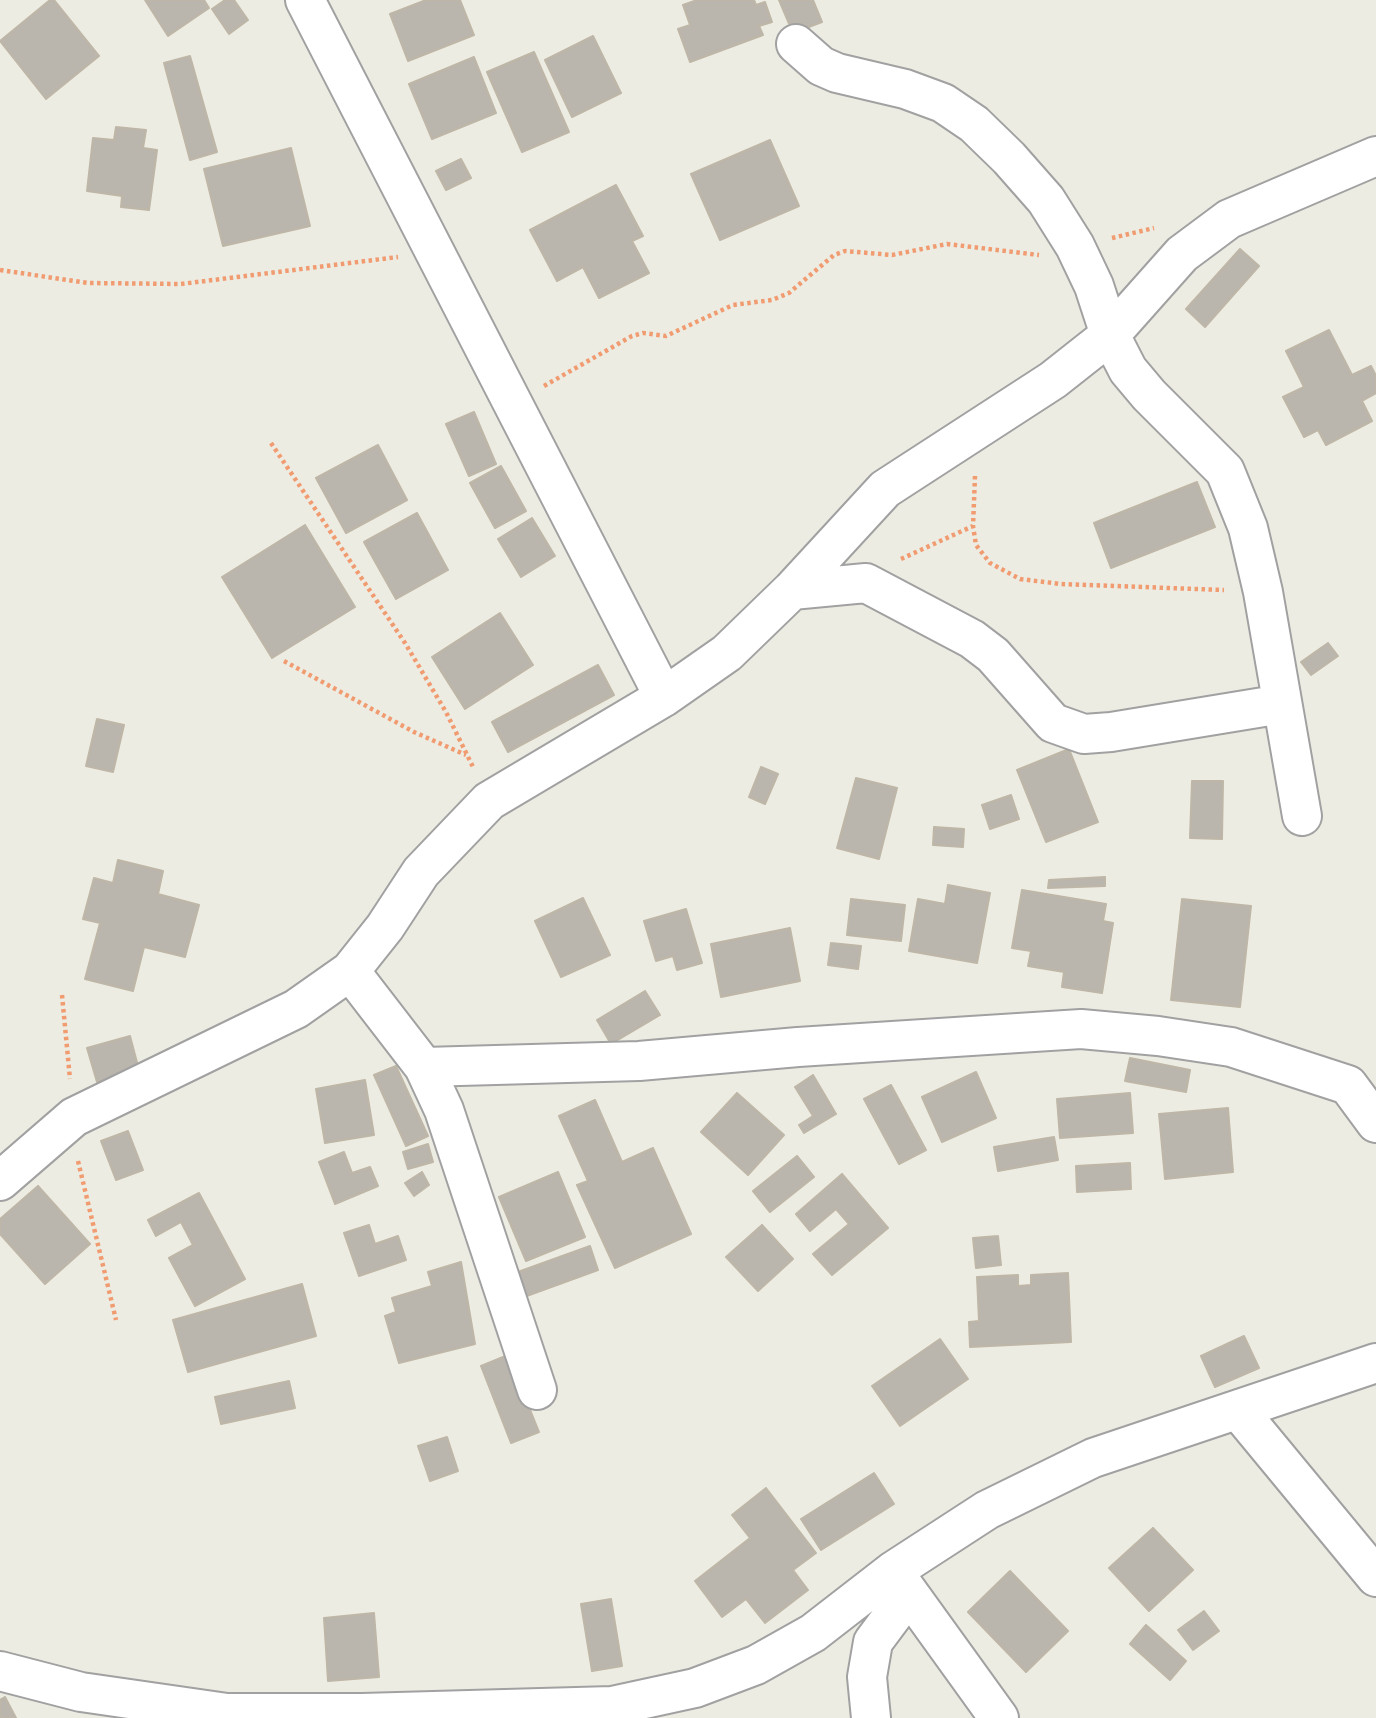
<!DOCTYPE html>
<html>
<head>
<meta charset="utf-8">
<style>
	body { margin:0 }
	canvas { display:block; background:#edece3 }
</style>
</head>
<body>
<canvas width="1376" height="1718"></canvas>
<script>
const c = document.querySelector('canvas').getContext('2d');
c.lineJoin = 'round';
function paint(path, color) { c.fillStyle = color; c.fill(path, 'evenodd'); }
const shape = rows => new Path2D(rows.map(r => 'M' + r).join(''));
function stroke(path, color, width, dash) { c.strokeStyle = color; c.lineWidth = width; c.lineCap = dash ? 'butt' : 'round'; c.setLineDash(dash || []); c.stroke(path); }
const building = shape([
	[50,0,54,0,99,56,46,99,0,41,50,0],
	[145,0,204,0,209,8,168,36,145,0],
	[225,0,234,0,248,20,229,34,212,9,225,0],
	[426,0,460,0,474,35,408,61,390,14,426,0],
	[697,0,754,0,756,5,765,2,772,22,759,26,763,35,690,62,678,29,690,25,683,5,697,0],
	[779,0,813,0,822,22,793,33,779,0],
	[593,36,621,93,572,117,545,60,593,36],
	[534,52,569,132,522,152,487,72,534,52],
	[190,56,217,152,190,160,164,63,190,56],
	[474,57,496,113,432,139,409,84,474,57],
	[116,127,146,130,143,148,157,150,149,210,121,207,122,196,87,191,93,138,114,140,116,127],
	[770,140,799,206,720,240,691,174,770,140],
	[291,148,310,226,223,246,204,169,291,148],
	[461,159,471,178,446,190,436,171,461,159],
	[616,185,643,236,632,241,649,273,599,298,583,267,557,281,530,230,616,185],
	[1240,249,1259,266,1205,327,1186,309,1240,249],
	[1329,330,1352,375,1371,366,1376,376,1376,393,1362,401,1372,421,1326,445,1318,430,1304,437,1283,397,1304,387,1286,351,1329,330],
	[474,412,496,464,469,476,446,424,474,412],
	[378,445,407,500,346,533,316,478,378,445],
	[501,466,526,511,495,528,470,483,501,466],
	[1197,482,1215,527,1111,568,1094,523,1197,482],
	[417,513,448,570,396,599,364,542,417,513],
	[532,518,555,556,521,577,498,539,532,518],
	[305,525,355,607,272,658,222,577,305,525],
	[500,613,533,665,465,709,432,657,500,613],
	[1328,643,1338,656,1311,675,1301,662,1328,643],
	[598,665,614,695,508,752,492,722,598,665],
	[97,719,124,725,113,772,86,766,97,719],
	[1069,749,1098,822,1046,842,1017,770,1069,749],
	[761,767,778,774,765,804,749,797,761,767],
	[856,778,897,788,879,859,837,848,856,778],
	[1192,781,1223,781,1222,839,1190,838,1192,781],
	[1011,795,1019,819,990,829,982,805,1011,795],
	[934,827,964,829,963,847,933,845,934,827],
	[118,860,163,871,158,894,199,905,185,957,144,947,133,991,85,979,100,923,83,919,94,878,113,883,118,860],
	[1105,877,1105,886,1048,888,1049,880,1105,877],
	[948,885,990,893,977,963,909,951,918,899,945,904,948,885],
	[1022,890,1106,904,1103,921,1113,923,1102,993,1062,987,1064,972,1028,966,1031,951,1012,948,1022,890],
	[583,898,610,955,561,977,535,921,583,898],
	[851,899,905,905,901,941,847,935,851,899],
	[1182,899,1251,906,1240,1007,1171,1000,1182,899],
	[686,909,702,963,677,970,673,956,656,961,644,921,686,909],
	[790,928,800,981,721,997,711,944,790,928],
	[831,943,861,946,858,969,828,965,831,943],
	[645,991,660,1015,611,1044,597,1020,645,991],
	[130,1036,139,1070,97,1082,87,1048,130,1036],
	[1130,1058,1190,1070,1186,1092,1125,1081,1130,1058],
	[396,1066,428,1136,406,1146,374,1075,396,1066],
	[976,1072,996,1118,942,1142,922,1097,976,1072],
	[813,1075,836,1114,804,1133,799,1125,813,1116,795,1087,813,1075],
	[365,1080,374,1135,325,1143,316,1089,365,1080],
	[891,1085,926,1150,899,1164,864,1099,891,1085],
	[737,1093,784,1135,748,1175,701,1132,737,1093],
	[1130,1093,1133,1133,1060,1138,1057,1099,1130,1093],
	[595,1100,622,1162,653,1148,691,1234,615,1268,577,1185,588,1181,559,1116,595,1100],
	[1228,1108,1233,1172,1165,1179,1159,1114,1228,1108],
	[128,1131,143,1170,116,1180,101,1141,128,1131],
	[1054,1137,1058,1160,998,1171,994,1147,1054,1137],
	[428,1144,433,1162,408,1169,403,1152,428,1144],
	[344,1152,352,1173,370,1167,378,1186,335,1204,319,1162,344,1152],
	[797,1156,814,1177,770,1212,753,1191,797,1156],
	[1130,1163,1131,1189,1077,1192,1076,1166,1130,1163],
	[422,1172,429,1185,414,1196,405,1183,422,1172],
	[558,1172,585,1237,526,1261,499,1197,558,1172],
	[842,1174,888,1228,832,1275,813,1254,849,1224,836,1209,810,1231,796,1214,842,1174],
	[38,1186,90,1244,45,1284,0,1234,0,1219,38,1186],
	[199,1193,245,1279,195,1306,169,1258,193,1245,181,1222,156,1236,148,1220,199,1193],
	[369,1225,375,1244,398,1236,406,1260,359,1276,344,1233,369,1225],
	[762,1225,793,1259,758,1291,726,1257,762,1225],
	[998,1236,1001,1265,976,1268,973,1238,998,1236],
	[590,1246,598,1270,513,1301,504,1277,590,1246],
	[461,1262,475,1344,399,1363,385,1316,396,1312,392,1298,432,1286,428,1272,461,1262],
	[1068,1273,1071,1342,970,1347,969,1322,979,1321,977,1277,1018,1275,1018,1286,1031,1285,1031,1275,1068,1273],
	[302,1284,316,1336,188,1372,173,1320,302,1284],
	[1244,1336,1259,1368,1215,1387,1201,1356,1244,1336],
	[940,1339,968,1379,900,1426,872,1386,940,1339],
	[508,1355,539,1432,511,1443,481,1366,508,1355],
	[289,1381,295,1408,221,1424,215,1397,289,1381],
	[447,1437,458,1471,430,1481,418,1446,447,1437],
	[874,1473,894,1504,821,1550,801,1519,874,1473],
	[766,1488,816,1553,793,1570,808,1590,765,1623,746,1599,722,1617,695,1581,750,1538,732,1515,766,1488],
	[1153,1528,1193,1570,1149,1611,1109,1568,1153,1528],
	[1010,1571,1068,1631,1026,1672,968,1612,1010,1571],
	[611,1599,622,1666,592,1671,581,1604,611,1599],
	[1204,1611,1219,1631,1193,1650,1178,1630,1204,1611],
	[374,1613,379,1677,328,1681,324,1618,374,1613],
	[1146,1625,1186,1661,1170,1680,1130,1644,1146,1625],
	[5,1697,16,1718,0,1718,0,1700,5,1697]
]);
const path = shape([
	[1112,238,1154,228],
	[0,270,88,283,181,284,398,257],
	[544,386,632,336,643,333,666,336,733,305,772,300,789,293,834,255,845,251,892,255,947,244,1039,255],
	[271,443,405,643,446,712,474,769],
	[975,476,973,526,976,545,990,563,1020,579,1061,584,1224,590],
	[901,559,973,526],
	[284,661,414,732,466,755],
	[62,995,70,1079],
	[78,1161,116,1320]
]);
const street = shape([
	[305,0,664,697],
	[796,44,821,66,837,73,905,89,943,103,974,124,1009,158,1046,200,1075,246,1094,286,1110,335,1128,370,1149,395,1225,471,1248,528,1263,592,1302,816],
	[792,590,866,583,972,639,993,655,1053,723,1084,734,1111,732,1282,704],
	[350,971,424,1067,444,1110,537,1390],
	[424,1067,639,1061,798,1047,1081,1029,1158,1036,1231,1047,1348,1085,1376,1123],
	[0,1181,74,1117,296,1009,350,971,385,927,421,872,489,801,664,697,727,653,792,590,885,489,1053,380,1110,335,1182,254,1229,219,1376,156],
	[1238,1410,1376,1577],
	[893,1571,999,1718],
	[0,1671,81,1692,227,1713,362,1713,612,1706,695,1688,756,1665,813,1633,893,1571,987,1510,1093,1458,1376,1363],
	[871,1718,867,1677,873,1642,908,1595]
]);
paint(building, '#bab5ad');
stroke(building, '#beb6a6', 2);
stroke(street, '#a1a1a1', 42);
stroke(path, '#f19b71', 4.5, [3.5, 3.5]);
stroke(street, '#fff', 38);
</script>
</body>
</html>
